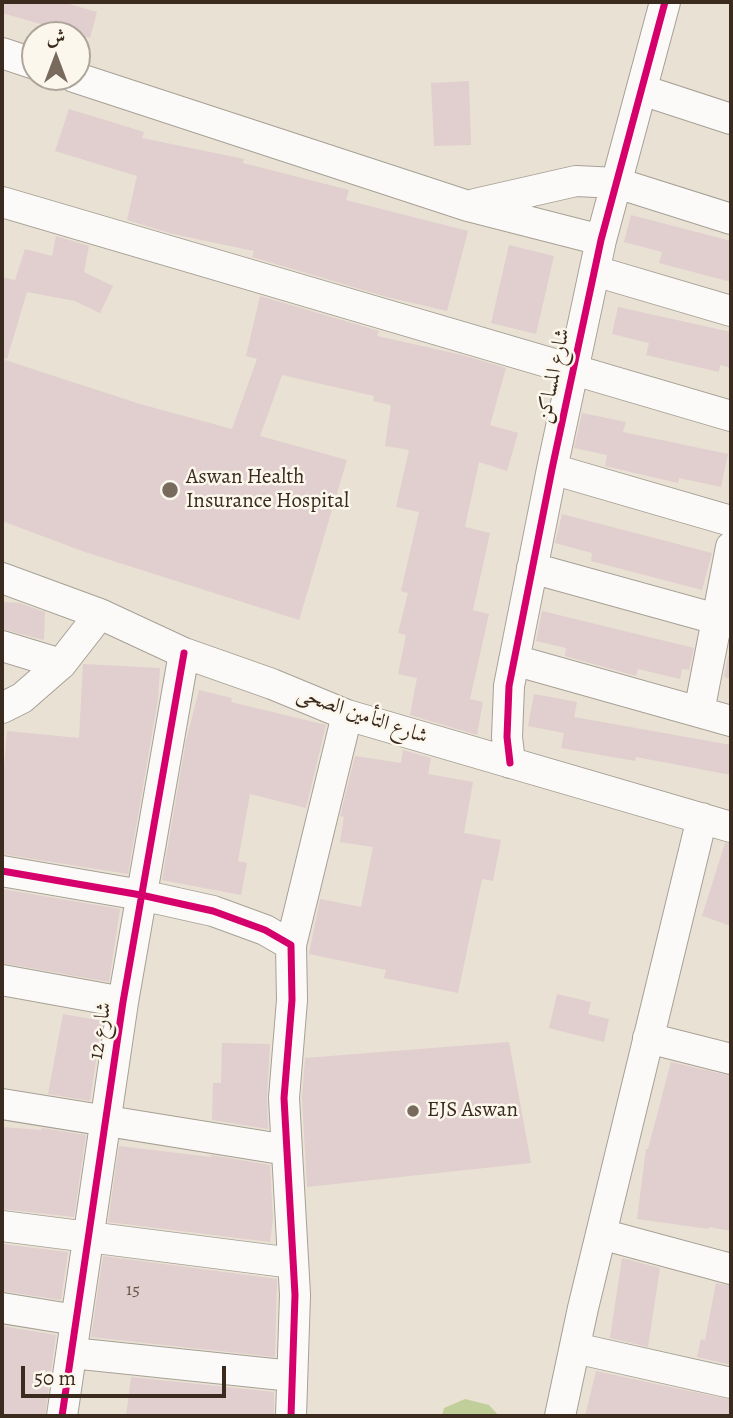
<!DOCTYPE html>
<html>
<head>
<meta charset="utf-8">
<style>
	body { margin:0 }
	#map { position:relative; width:733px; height:1418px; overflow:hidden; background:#e9e1d3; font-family:Alegreya,Amiri,serif }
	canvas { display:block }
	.frame { position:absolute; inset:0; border:4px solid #3b2a1e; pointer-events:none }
	.north { position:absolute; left:21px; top:21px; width:70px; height:70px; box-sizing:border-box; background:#fbf7ec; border:2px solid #aea59a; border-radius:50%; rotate:0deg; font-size:19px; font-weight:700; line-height:28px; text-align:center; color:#3b2a1e }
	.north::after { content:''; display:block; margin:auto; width:24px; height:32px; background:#786a5d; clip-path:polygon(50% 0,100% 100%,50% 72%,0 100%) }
	.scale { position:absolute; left:21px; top:1366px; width:205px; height:32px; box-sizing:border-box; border:4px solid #3b2a1e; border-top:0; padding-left:9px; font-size:21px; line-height:24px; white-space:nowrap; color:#3b2a1e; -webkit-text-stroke:5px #fbf7ec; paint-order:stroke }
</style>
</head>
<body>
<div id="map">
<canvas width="733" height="1418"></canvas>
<div class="frame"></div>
<div class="north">ش</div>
<div class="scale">50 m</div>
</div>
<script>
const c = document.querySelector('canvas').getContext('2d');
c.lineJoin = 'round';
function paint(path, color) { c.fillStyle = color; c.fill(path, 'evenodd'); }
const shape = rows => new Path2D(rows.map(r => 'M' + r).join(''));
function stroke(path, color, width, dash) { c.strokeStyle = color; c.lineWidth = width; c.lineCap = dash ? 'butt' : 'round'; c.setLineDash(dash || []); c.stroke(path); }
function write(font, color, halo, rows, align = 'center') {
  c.font = font + ' Alegreya,Amiri,serif'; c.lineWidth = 5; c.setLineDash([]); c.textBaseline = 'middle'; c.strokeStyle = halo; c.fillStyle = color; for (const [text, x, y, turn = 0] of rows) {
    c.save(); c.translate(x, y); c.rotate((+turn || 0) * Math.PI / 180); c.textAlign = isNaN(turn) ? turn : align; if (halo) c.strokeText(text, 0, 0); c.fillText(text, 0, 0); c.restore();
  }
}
const green = shape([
	[465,1399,489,1405,499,1416,442,1416,444,1408]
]);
const building = shape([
	[2,2,62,2,97,12,90,38,2,13],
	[469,81,471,145,434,146,431,83],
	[69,109,144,132,142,138,244,159,243,163,349,190,346,200,468,231,447,311,387,297,252,257,254,251,173,234,127,220,137,176,55,151],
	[631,215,731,241,731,282,659,263,662,252,624,242],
	[56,236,89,246,84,272,113,286,100,313,75,301,27,292,7,359,2,358,2,277,15,280,25,249,52,256],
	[509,245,554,256,536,334,491,323],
	[260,296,379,331,377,336,462,355,506,368,490,425,518,433,507,471,479,462,465,527,490,533,473,610,489,614,470,699,483,702,477,735,410,715,417,678,398,674,406,635,398,633,408,593,401,591,419,512,396,507,409,450,385,446,391,405,373,401,374,396,282,375,260,436,347,460,299,620,85,552,2,521,2,359,140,404,232,429,257,359,246,356],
	[618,307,731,332,731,368,720,365,719,372,646,355,649,343,612,334],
	[582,413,626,422,623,432,728,454,721,487,679,478,678,483,605,466,607,455,574,448],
	[562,514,712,553,702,590,591,561,592,553,555,543],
	[2,602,19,603,45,612,44,640,2,629],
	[542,611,694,648,689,670,682,669,680,679,638,669,636,676,565,656,566,648,536,641],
	[728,656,731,657,731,679,724,677],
	[83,664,160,668,158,699,128,874,2,854,2,791,7,731,79,738],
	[199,690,232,698,231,702,326,725,306,808,250,794,238,861,247,863,241,895,162,880,186,741],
	[534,694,577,702,574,717,731,745,731,775,636,757,635,761,561,748,564,733,528,726],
	[403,750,431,758,428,774,473,782,464,833,501,840,493,881,482,879,458,993,384,978,386,970,309,954,320,899,361,907,373,847,340,842,344,817,340,816,355,756,401,763],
	[725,843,731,844,731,926,702,916],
	[2,889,120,909,109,982,2,963],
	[557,994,591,1002,588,1014,609,1019,604,1042,549,1028],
	[63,1014,102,1021,90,1101,48,1094],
	[509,1042,531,1163,307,1187,302,1098,305,1058],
	[222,1043,270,1044,267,1097,268,1129,212,1120,213,1083,221,1083],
	[671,1062,731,1076,731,1231,709,1227,709,1229,637,1219,646,1149,648,1149],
	[2,1127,41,1130,42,1128,86,1135,74,1217,2,1209],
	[119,1146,211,1157,211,1155,270,1165,273,1219,270,1242,108,1222],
	[2,1244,68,1252,61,1300,2,1291],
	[103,1256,277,1279,275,1357,91,1337],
	[622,1258,660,1268,648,1347,610,1338],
	[716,1283,731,1286,731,1365,697,1357,701,1339,705,1340],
	[2,1326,56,1335,45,1416,2,1416],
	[596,1371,731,1400,731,1416,585,1416],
	[131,1377,274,1392,274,1416,126,1416]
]);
const minor = shape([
	[2,53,35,64],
	[74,77,468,206,601,240],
	[642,90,731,119],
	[2,202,731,416],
	[475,204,576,181,617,183,731,219],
	[595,271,731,311],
	[552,469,731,521],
	[532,568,731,623],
	[2,578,100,614,184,653,272,684,347,715,731,827],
	[2,646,61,664],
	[514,660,731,721],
	[2,708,22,698,61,664,100,614],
	[699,712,731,547],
	[510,763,507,737,509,686,552,469,601,240,665,2],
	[2,871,141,895,213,911,265,930,291,945,292,1000,284,1098,295,1295,291,1416],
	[291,945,347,715],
	[2,980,123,1002],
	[648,1038,731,1059],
	[2,1104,287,1150],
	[2,1226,293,1263],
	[601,1234,731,1269],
	[2,1308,76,1320],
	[575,1348,731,1383],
	[72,1353,292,1376],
	[62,1416,123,1002,184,653],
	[560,1416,583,1308,702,818]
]);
const cycleway = shape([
	[510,763,507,737,509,686,552,469,601,240,665,2],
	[2,871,141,895,213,911,265,930,291,945,292,1000,284,1098,295,1295,291,1416],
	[62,1416,123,1002,184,653]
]);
const markers = [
	[170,490,9,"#786a5d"],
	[413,1111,7,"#786a5d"]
];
const numberNames = [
	["15",133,1291]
];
const streetNames = [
	["شارع المساكن",554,376,-78],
	["شارع التأمين الصحى",362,716,19],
	["شارع 12",101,1031,-81]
];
const poiNames = [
	["Aswan Health",186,478],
	["Insurance Hospital",186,502],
	["EJS Aswan",427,1111]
];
paint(green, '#c0cf99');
paint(building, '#e1cece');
stroke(minor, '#a6a096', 32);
stroke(minor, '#fcfaf8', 30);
stroke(cycleway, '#d6006c', 7);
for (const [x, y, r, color] of markers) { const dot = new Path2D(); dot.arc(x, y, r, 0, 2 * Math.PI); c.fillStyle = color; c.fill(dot); stroke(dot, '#fbf7ec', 2.5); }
write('18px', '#64534a', null, numberNames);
write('21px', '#3b2a1e', '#fbf7ec', streetNames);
write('21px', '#3b2a1e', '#fbf7ec', poiNames, 'left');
</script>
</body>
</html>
